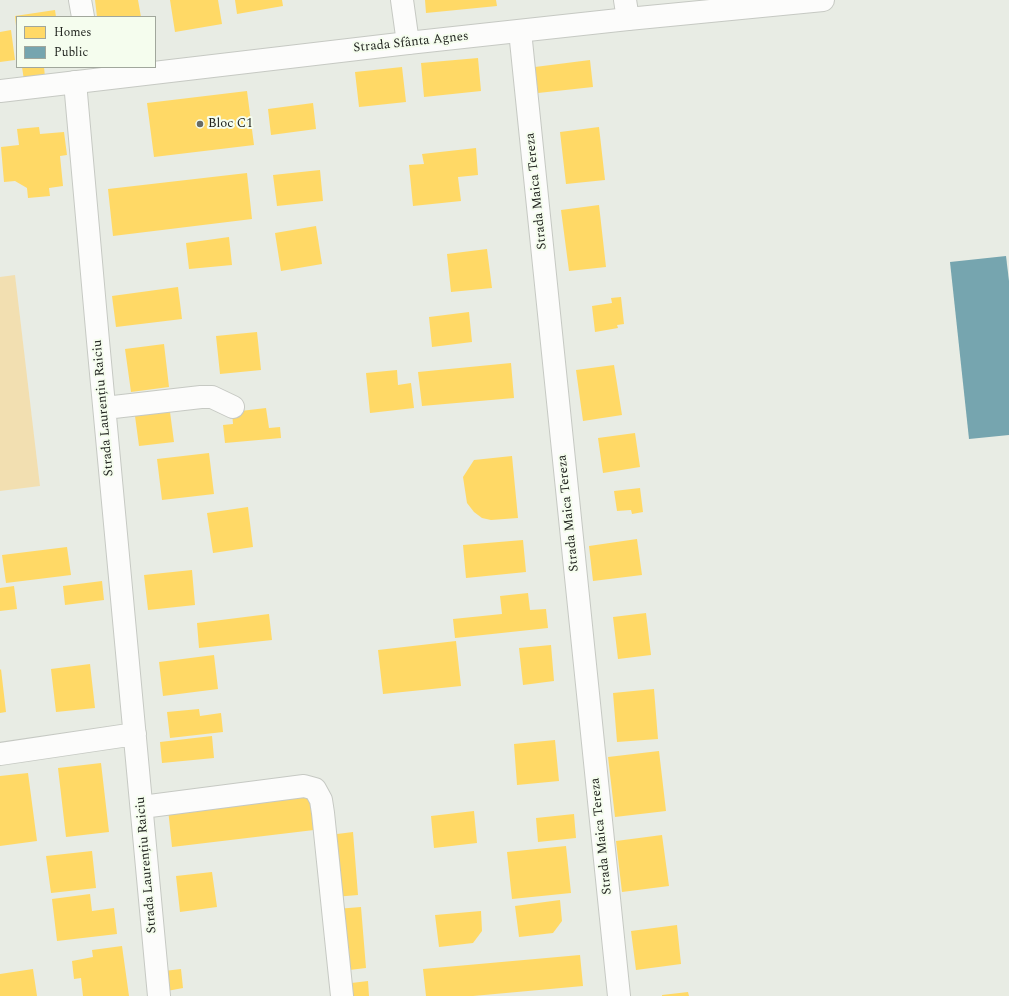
<!DOCTYPE html>
<html>
<head>
<meta charset="utf-8">
<style>
	body { margin:0 }
	#map { position:relative; width:1009px; height:996px; overflow:hidden; background:#e8ece4; font-family:Spectral,serif }
	canvas { display:block }
	.legend { position:absolute; left:16px; top:16px; width:140px; height:52px; box-sizing:border-box; background:#f5fdee; border:1px solid #a1a79c; margin:0; padding:5px 7px; list-style:none; font-size:12px; color:#222520 }
	.legend li { display:flex; align-items:center; gap:8px; height:20px }
	.legend b { width:20px; border:1px solid #a1a79c }
</style>
</head>
<body>
<div id="map">
<canvas width="1009" height="996"></canvas>
<ul class="legend">
<li><b style="height:11px;background:#ffd966"></b>Homes</li>
<li><b style="height:11px;background:#76a5af"></b>Public</li>
</ul>
</div>
<script>
const c = document.querySelector('canvas').getContext('2d');
c.lineJoin = 'round';
function paint(path, color) { c.fillStyle = color; c.fill(path, 'evenodd'); }
const shape = rows => new Path2D(rows.map(r => 'M' + r).join(''));
function stroke(path, color, width, dash) { c.strokeStyle = color; c.lineWidth = width; c.lineCap = dash ? 'butt' : 'round'; c.setLineDash(dash || []); c.stroke(path); }
function write(font, color, halo, rows, align = 'center') {
  c.font = font + ' Spectral,serif'; c.lineWidth = 4; c.setLineDash([]); c.textBaseline = 'middle'; c.strokeStyle = halo; c.fillStyle = color; for (const [text, x, y, turn = 0] of rows) {
    c.save(); c.translate(x, y); c.rotate((+turn || 0) * Math.PI / 180); c.textAlign = isNaN(turn) ? turn : align; if (halo) c.strokeText(text, 0, 0); c.fillText(text, 0, 0); c.restore();
  }
}
const green = shape([
	[15,275,40,486,0,491,0,277]
]);
const homes = shape([
	[95,0,138,0,141,17,97,17],
	[170,0,218,0,222,24,175,32],
	[235,0,282,0,283,6,237,14],
	[425,0,496,0,497,6,426,13],
	[55,10,56,17,17,17,17,25,16,26,15,16],
	[11,30,15,60,0,62,0,32],
	[478,58,481,91,424,97,421,63],
	[590,60,593,87,538,93,535,67],
	[22,67,44,67,45,77,24,80],
	[402,67,406,102,359,107,355,72],
	[247,91,254,145,154,157,147,103],
	[313,103,316,129,271,135,268,109],
	[39,127,40,134,64,132,67,155,60,156,63,186,49,188,50,196,28,198,27,188,15,181,4,182,1,147,19,145,17,129],
	[599,127,605,180,566,184,560,132],
	[476,148,478,175,458,177,461,201,413,206,409,165,424,164,422,154],
	[320,170,323,201,277,206,273,175],
	[247,173,252,219,113,236,108,189],
	[599,205,606,267,569,271,561,210],
	[316,226,322,264,281,271,275,233],
	[229,237,232,265,189,269,186,243],
	[487,249,492,288,451,292,447,254],
	[178,287,182,319,116,327,112,296],
	[621,297,624,324,617,325,618,328,595,332,592,306,612,303,611,298],
	[469,312,472,342,432,347,429,317],
	[257,332,261,370,220,374,216,336],
	[164,344,169,387,131,392,125,349],
	[511,363,514,398,422,406,418,372],
	[614,365,622,415,583,421,576,370],
	[397,370,398,385,411,383,414,408,370,413,366,373],
	[266,408,269,428,280,427,281,438,225,443,223,425,233,424,232,412],
	[170,412,174,442,139,446,135,416],
	[635,433,640,467,603,473,598,438],
	[209,453,214,494,162,500,157,459],
	[512,456,518,518,491,520,482,518,474,512,467,503,463,477,474,460],
	[640,488,643,512,632,514,631,510,617,511,614,491],
	[248,507,253,547,213,553,207,513],
	[637,539,642,575,593,581,589,546],
	[523,540,526,572,466,578,463,545],
	[67,547,71,575,6,583,2,555],
	[192,570,195,605,148,610,144,575],
	[102,581,104,600,65,605,63,586],
	[14,586,17,609,0,611,0,588],
	[528,593,530,610,546,609,548,628,455,638,453,619,502,614,500,596],
	[646,613,651,655,618,659,613,617],
	[269,614,272,640,199,648,197,623],
	[456,641,461,686,383,694,378,650],
	[551,645,554,681,523,685,519,648],
	[214,655,218,689,163,696,159,662],
	[90,664,95,708,56,712,51,669],
	[1,669,6,712,0,713,0,670],
	[654,689,658,739,617,742,613,693],
	[199,709,200,716,221,713,223,732,170,738,167,712],
	[212,736,214,758,162,763,160,742],
	[555,740,559,781,517,785,514,744],
	[659,751,666,811,615,817,608,757],
	[101,763,109,832,66,837,58,768],
	[28,773,37,841,0,846,0,776],
	[309,791,314,830,172,847,168,809],
	[474,811,477,843,434,848,431,816],
	[574,814,576,838,538,842,536,818],
	[353,832,358,895,334,897,329,835],
	[662,835,669,886,622,892,616,841],
	[566,846,571,893,512,899,507,852],
	[92,851,96,888,51,893,46,856],
	[212,872,217,907,180,912,176,876],
	[90,894,92,911,114,908,117,934,57,941,52,899],
	[560,900,562,921,553,933,519,937,515,906],
	[361,907,366,968,341,971,336,909],
	[481,911,482,931,473,943,439,947,435,915],
	[677,925,681,964,636,970,631,931],
	[122,946,129,996,83,996,81,978,74,979,72,961,93,957,92,950],
	[580,955,583,986,473,996,426,996,423,969],
	[33,969,37,996,0,996,0,974],
	[181,969,183,988,167,991,164,971],
	[368,981,369,996,344,996,343,984],
	[688,992,689,996,662,996,662,995]
]);
const public = shape([
	[1006,256,1009,281,1009,435,969,439,950,262]
]);
const street = shape([
	[80,0,83,17],
	[402,0,408,43],
	[625,0,628,19],
	[520,31,619,996],
	[75,82,98,341,159,996],
	[105,408,201,397,212,397,233,407],
	[0,754,135,734],
	[142,807,304,786,315,789,321,800,323,813,342,996]
]);
const secondary = shape([
	[0,91,408,43,628,19,823,0]
]);
const markers = [
	[200,124,4,"#676b65"]
];
const streetNames = [
	["Strada Sfânta Agnes",411,43,-6],
	["Strada Maica Tereza",537,191,-96],
	["Strada Laurențiu Raiciu",104,408,-95],
	["Strada Maica Tereza",569,513,-96],
	["Strada Maica Tereza",602,836,-96],
	["Strada Laurențiu Raiciu",147,865,-95]
];
const poiNames = [
	["Bloc C1",208,124]
];
paint(green, '#f2dfb1');
paint(homes, '#ffd966');
paint(public, '#76a5af');
stroke(street, '#c6c9c3', 24);
stroke(secondary, '#c6c9c3', 24);
stroke(street, '#fcfcfb', 22);
stroke(secondary, '#fcfcfb', 22);
for (const [x, y, r, color] of markers) { const dot = new Path2D(); dot.arc(x, y, r, 0, 2 * Math.PI); c.fillStyle = color; c.fill(dot); stroke(dot, '#f5fdee', 1.5); }
write('13px', '#222520', '#f5fdee', streetNames);
write('13px', '#222520', '#f5fdee', poiNames, 'left');
</script>
</body>
</html>
